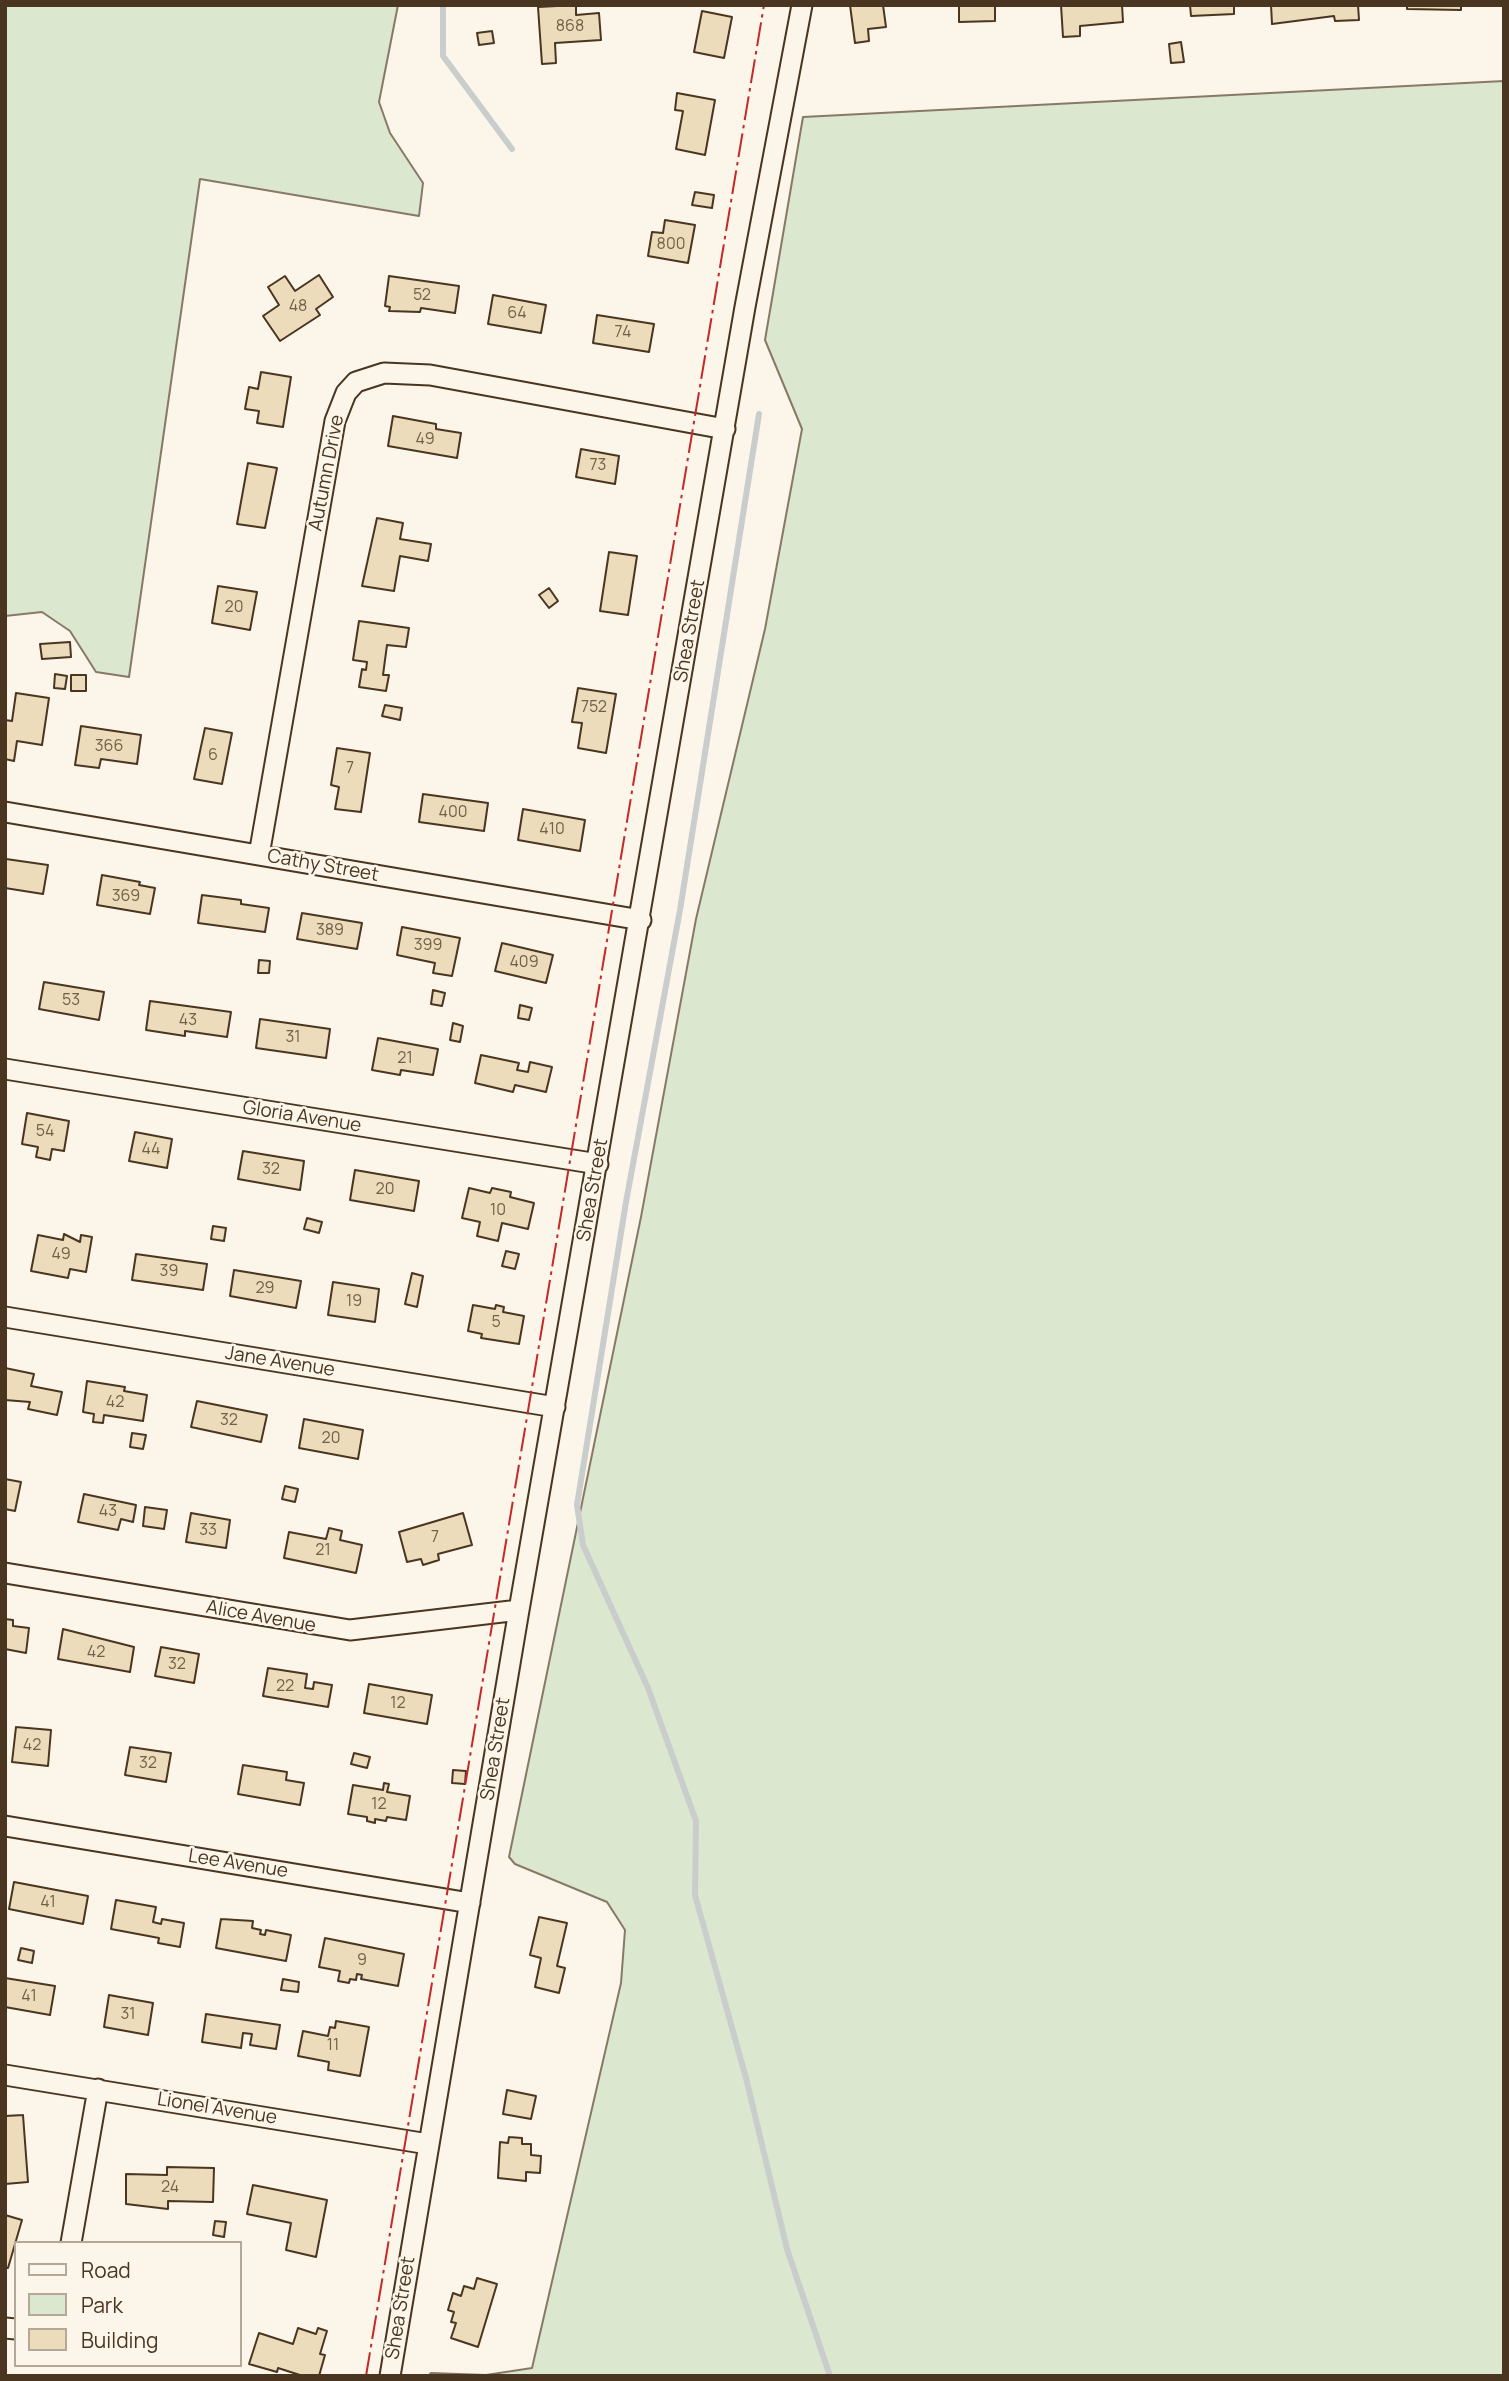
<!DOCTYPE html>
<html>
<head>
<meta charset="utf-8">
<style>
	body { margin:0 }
	#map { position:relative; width:1509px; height:2381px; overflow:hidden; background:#fbf6e9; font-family:Manrope,sans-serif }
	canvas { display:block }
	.frame { position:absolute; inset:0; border:7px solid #4a3520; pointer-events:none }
	.legend { position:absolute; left:14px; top:2241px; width:228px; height:126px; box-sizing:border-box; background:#fbf6e9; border:2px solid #b4a999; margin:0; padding:9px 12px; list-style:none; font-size:21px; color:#4a3520 }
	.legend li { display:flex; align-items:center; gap:14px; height:35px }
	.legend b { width:35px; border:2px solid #b4a999 }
</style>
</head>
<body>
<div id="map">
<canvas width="1509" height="2381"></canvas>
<div class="frame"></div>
<ul class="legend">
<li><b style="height:9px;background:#fbf6e9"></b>Road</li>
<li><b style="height:19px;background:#dce7d0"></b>Park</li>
<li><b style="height:19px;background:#ecdcbc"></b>Building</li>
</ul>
</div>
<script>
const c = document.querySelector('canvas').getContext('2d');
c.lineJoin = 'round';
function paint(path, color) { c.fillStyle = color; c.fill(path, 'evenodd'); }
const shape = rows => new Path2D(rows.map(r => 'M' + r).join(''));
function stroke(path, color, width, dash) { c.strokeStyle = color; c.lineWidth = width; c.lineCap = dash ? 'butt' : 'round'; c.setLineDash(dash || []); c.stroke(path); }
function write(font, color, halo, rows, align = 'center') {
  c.font = font + ' Manrope,sans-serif'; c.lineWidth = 5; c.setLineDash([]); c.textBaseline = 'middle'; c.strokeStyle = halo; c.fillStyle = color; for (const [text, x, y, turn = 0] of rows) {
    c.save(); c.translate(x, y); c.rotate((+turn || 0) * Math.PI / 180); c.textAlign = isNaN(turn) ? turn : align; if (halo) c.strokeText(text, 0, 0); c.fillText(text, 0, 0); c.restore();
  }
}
const green = shape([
	[5,5,398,5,379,102,390,133,423,183,419,216,200,179,129,677,96,672,70,631,42,612,5,616,5,5],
	[1504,81,1504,2376,428,2376,431,2373,486,2375,532,2368,621,1983,625,1930,607,1902,515,1864,509,1857,641,1217,696,919,765,629,802,429,765,340,803,117,1504,81]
]);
const stream = shape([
	[443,5,443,56,512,149],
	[759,414,680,910,626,1202,577,1505,583,1545,648,1688,696,1821,695,1895,746,2078,787,2249,830,2376]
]);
const building = shape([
	[576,5,576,15,599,13,601,40,555,43,556,63,542,64,538,7,576,5],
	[850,5,883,5,886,27,868,29,869,41,855,43,850,5],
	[959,5,995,5,995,21,959,22,959,5],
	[1061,5,1122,5,1123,22,1080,26,1080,36,1063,37,1061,5],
	[1190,5,1234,5,1234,14,1191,16,1190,5],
	[1271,5,1358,5,1359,20,1335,21,1334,16,1272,24,1271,5],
	[1407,5,1461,5,1461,10,1407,9,1407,5],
	[702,11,732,17,724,58,694,52,702,11],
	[492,31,494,43,479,45,477,33,492,31],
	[1181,42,1184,62,1171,63,1169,44,1181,42],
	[677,93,715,100,705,155,676,149,683,111,675,110,677,93],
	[695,192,714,195,712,208,692,205,695,192],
	[665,220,695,225,688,263,648,256,652,232,663,233,665,220],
	[319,275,333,297,316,309,320,315,280,341,263,316,279,305,268,287,285,276,295,291,319,275],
	[389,276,459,286,455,313,421,308,420,312,389,311,390,307,385,306,389,276],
	[493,295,546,305,541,333,488,324,493,295],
	[597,315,654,324,649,352,593,343,597,315],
	[261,372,291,377,283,427,257,423,259,411,245,409,249,387,258,389,261,372],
	[393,416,436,424,436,429,461,433,457,458,388,446,393,416],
	[581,449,619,456,615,484,576,477,581,449],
	[248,463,277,468,265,528,237,524,248,463],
	[377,518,403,523,400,539,431,544,428,561,400,556,394,591,362,586,377,518],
	[609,552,637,556,628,615,600,611,609,552],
	[218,586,257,592,250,630,212,623,218,586],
	[549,588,558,601,549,608,539,595,549,588],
	[359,621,409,628,406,647,387,645,383,675,389,675,386,691,359,687,362,669,366,670,367,662,353,660,359,621],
	[70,642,71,657,42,659,40,644,70,642],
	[55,674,67,676,65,689,54,688,55,674],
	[71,675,86,675,86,691,71,691,71,675],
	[578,688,616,694,606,753,578,748,582,723,572,722,578,688],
	[16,693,49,698,42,745,17,741,14,761,5,759,5,720,12,721,16,693],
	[385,705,402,708,400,720,382,716,385,705],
	[81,726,141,735,137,764,101,759,99,768,75,765,81,726],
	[205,728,232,733,222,784,194,779,205,728],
	[337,748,370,753,361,812,335,809,339,787,331,785,337,748],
	[423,794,488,803,484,831,419,822,423,794],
	[523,809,585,820,580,851,518,840,523,809],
	[6,859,48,865,43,894,5,888,6,859],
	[102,875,140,882,139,885,155,888,150,914,97,905,102,875],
	[202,895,241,900,241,904,269,908,265,932,198,923,202,895],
	[302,913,362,923,357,949,297,939,302,913],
	[402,927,460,938,452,976,433,973,435,963,397,955,402,927],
	[502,943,553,955,546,983,495,971,502,943],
	[259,960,270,961,269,973,258,973,259,960],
	[44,982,104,992,99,1020,39,1009,44,982],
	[433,990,445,993,442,1006,431,1004,433,990],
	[150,1001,231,1012,227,1037,185,1031,185,1036,146,1030,150,1001],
	[520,1005,532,1008,529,1020,518,1018,520,1005],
	[260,1019,330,1029,326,1058,256,1048,260,1019],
	[453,1023,463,1026,460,1042,450,1040,453,1023],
	[378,1038,438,1049,433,1075,401,1070,400,1075,372,1070,378,1038],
	[481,1055,519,1063,517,1070,528,1072,530,1062,552,1067,546,1092,515,1085,513,1092,475,1083,481,1055],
	[27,1113,69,1121,64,1151,52,1149,50,1160,36,1157,38,1147,22,1144,27,1113],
	[135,1132,172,1139,167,1168,129,1161,135,1132],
	[243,1151,304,1161,300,1190,238,1179,243,1151],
	[355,1170,419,1181,414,1211,350,1200,355,1170],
	[469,1188,490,1193,492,1188,511,1192,510,1197,534,1203,528,1229,502,1223,498,1241,477,1236,480,1222,462,1218,469,1188],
	[307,1218,322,1222,319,1233,304,1229,307,1218],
	[213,1226,226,1228,224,1241,211,1239,213,1226],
	[64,1234,80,1242,81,1235,92,1237,86,1272,70,1269,68,1278,31,1271,38,1235,63,1240,64,1234],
	[506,1251,519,1254,515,1269,502,1266,506,1251],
	[136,1254,207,1264,203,1290,132,1280,136,1254],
	[234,1270,301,1281,296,1308,230,1296,234,1270],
	[412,1273,423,1276,417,1307,405,1304,412,1273],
	[333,1282,379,1289,375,1322,328,1315,333,1282],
	[473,1305,495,1309,496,1305,504,1307,503,1312,524,1316,519,1344,481,1338,482,1334,468,1331,473,1305],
	[5,1368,34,1374,31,1386,62,1392,57,1415,28,1409,30,1402,5,1400,5,1368],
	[87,1381,125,1387,124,1391,147,1395,143,1421,104,1415,103,1423,93,1422,94,1414,83,1412,87,1381],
	[197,1401,267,1415,261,1442,191,1427,197,1401],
	[304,1419,363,1430,358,1459,299,1448,304,1419],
	[132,1433,146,1435,143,1449,130,1447,132,1433],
	[5,1479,21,1482,15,1511,5,1509,5,1479],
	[285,1486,298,1489,295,1502,282,1499,285,1486],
	[84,1494,136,1505,133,1522,121,1519,118,1530,78,1522,84,1494],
	[145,1507,167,1510,164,1529,143,1526,145,1507],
	[191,1513,230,1520,226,1548,186,1542,191,1513],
	[463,1513,472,1545,438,1554,439,1560,423,1565,421,1559,407,1562,399,1532,463,1513],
	[329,1528,342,1531,340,1540,362,1545,356,1573,284,1558,289,1532,326,1539,329,1528],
	[5,1619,13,1620,13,1626,29,1628,26,1653,5,1649,5,1619],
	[63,1629,134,1647,130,1672,58,1659,63,1629],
	[161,1647,199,1654,194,1683,155,1676,161,1647],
	[268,1668,307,1674,305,1688,313,1689,314,1682,332,1685,328,1707,263,1696,268,1668],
	[369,1684,432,1695,427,1724,364,1713,369,1684],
	[16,1727,51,1730,48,1766,12,1762,16,1727],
	[130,1747,171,1753,166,1782,125,1775,130,1747],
	[354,1753,370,1757,367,1768,351,1764,354,1753],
	[243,1765,287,1772,286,1780,304,1783,300,1805,238,1794,243,1765],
	[453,1770,466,1771,465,1784,452,1783,453,1770],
	[384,1783,389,1784,387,1792,410,1796,406,1820,387,1817,386,1821,375,1819,375,1823,367,1821,367,1817,348,1814,353,1785,383,1790,384,1783],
	[14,1882,88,1896,83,1924,9,1909,14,1882],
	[116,1900,156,1907,153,1922,161,1924,162,1919,184,1923,180,1947,158,1943,159,1938,111,1929,116,1900],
	[539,1917,567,1923,557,1966,565,1968,559,1993,535,1987,541,1958,530,1955,539,1917],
	[221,1919,253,1921,252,1928,261,1930,260,1934,265,1935,266,1930,291,1935,286,1961,216,1948,221,1919],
	[325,1938,404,1954,398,1986,361,1979,362,1975,357,1974,356,1980,350,1979,349,1983,338,1981,340,1971,319,1967,325,1938],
	[21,1948,34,1951,32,1963,18,1960,21,1948],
	[5,1978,55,1986,50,2015,5,2007,5,1978],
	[283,1979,299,1982,298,1992,281,1990,283,1979],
	[109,1995,153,2003,148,2035,104,2027,109,1995],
	[206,2014,280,2025,276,2049,250,2045,252,2034,243,2033,241,2048,202,2042,206,2014],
	[336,2021,369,2027,360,2076,328,2070,329,2062,298,2056,303,2031,328,2036,330,2027,335,2028,336,2021],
	[507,2090,536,2096,531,2119,503,2114,507,2090],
	[23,2115,28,2182,5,2184,5,2116,23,2115],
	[509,2137,522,2138,522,2144,531,2144,531,2155,541,2156,540,2173,526,2172,526,2181,498,2178,500,2142,508,2143,509,2137],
	[167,2167,214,2168,213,2202,168,2201,168,2209,126,2204,126,2174,167,2175,167,2167],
	[253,2185,327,2200,316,2257,286,2250,291,2223,247,2214,253,2185],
	[5,2215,22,2220,8,2268,5,2268,5,2215],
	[215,2221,226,2222,224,2237,213,2235,215,2221],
	[477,2278,497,2284,478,2347,451,2338,456,2323,451,2322,454,2312,448,2310,453,2293,461,2296,464,2286,474,2289,477,2278],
	[298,2328,316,2334,318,2328,327,2331,320,2354,325,2355,319,2376,303,2376,278,2368,277,2372,249,2364,259,2333,293,2344,298,2328]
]);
const minor = shape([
	[5,812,641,920],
	[259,855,335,421,346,393,356,382,384,373,430,375,725,429],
	[5,1069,598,1164],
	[5,1317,555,1407],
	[5,1573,350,1630,519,1610],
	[5,1826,470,1903],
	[5,2075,428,2144],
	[71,2243,98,2089],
	[5,2328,16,2329],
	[390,2376,519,1610,745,307,802,5]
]);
const power = shape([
	[366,2376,764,5]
]);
const numberNames = [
	["868",570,27],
	["800",671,245],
	["52",422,296],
	["48",298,307],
	["64",517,314],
	["74",623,333],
	["49",425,440],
	["73",598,466],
	["20",234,608],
	["752",594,708],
	["366",109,747],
	["6",213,756],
	["7",350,769],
	["400",453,813],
	["410",552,830],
	["369",126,897],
	["389",330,931],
	["399",428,946],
	["409",524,963],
	["53",71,1001],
	["43",188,1021],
	["31",293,1038],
	["21",405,1059],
	["54",45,1132],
	["44",151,1150],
	["32",271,1170],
	["20",385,1190],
	["10",498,1211],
	["49",61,1255],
	["39",169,1272],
	["29",265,1289],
	["19",354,1302],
	["5",496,1323],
	["42",115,1403],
	["32",229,1421],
	["20",331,1439],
	["43",108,1512],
	["33",208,1531],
	["7",435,1538],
	["21",323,1551],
	["42",96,1653],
	["32",177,1665],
	["22",285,1687],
	["12",398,1704],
	["42",32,1746],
	["32",148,1764],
	["12",379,1805],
	["41",48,1903],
	["9",362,1961],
	["41",29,1997],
	["31",128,2015],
	["11",333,2046],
	["24",170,2188]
];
const streetNames = [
	["Autumn Drive",327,473,-79],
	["Shea Street",690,631,-80],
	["Cathy Street",323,866,10],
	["Gloria Avenue",302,1117,9],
	["Shea Street",593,1190,-80],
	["Jane Avenue",280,1362,9],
	["Alice Avenue",261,1617,10],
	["Shea Street",496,1749,-81],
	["Lee Avenue",238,1864,9],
	["Lionel Avenue",217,2109,9],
	["Shea Street",401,2308,-81]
];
paint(green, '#dce7d0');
stroke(green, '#887966', 2);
stroke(stream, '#c9cecd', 6);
paint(building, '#ecdcbc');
stroke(building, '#4a3520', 2);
stroke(minor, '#4a3520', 23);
stroke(minor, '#fbf6e9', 19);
stroke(power, '#c62828', 2, [24, 5, 3.5, 5]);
write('16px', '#725f47', null, numberNames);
write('19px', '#4a3520', '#fbf6e9', streetNames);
</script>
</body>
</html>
